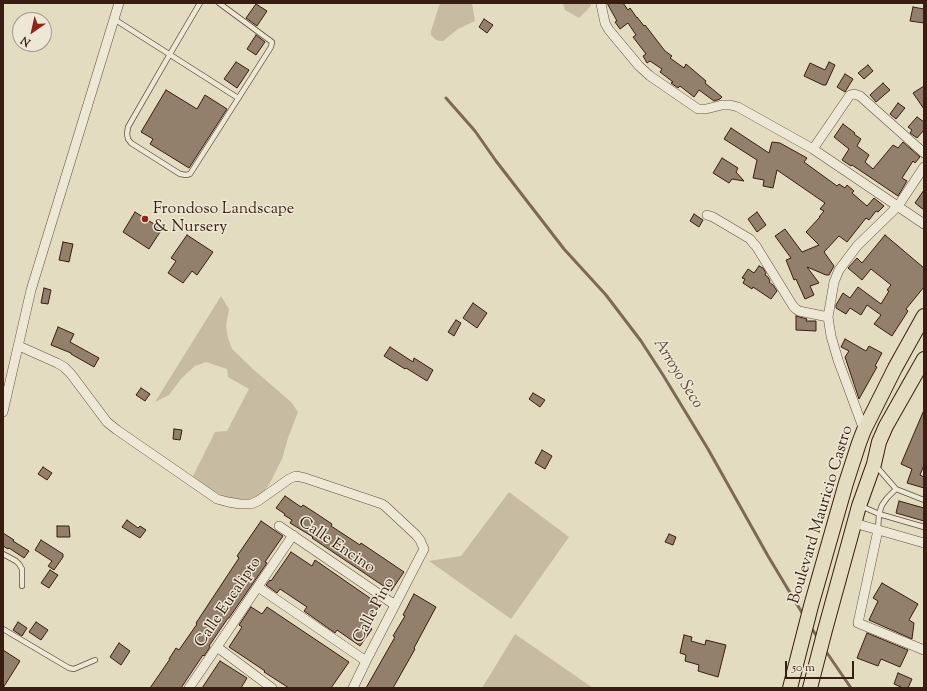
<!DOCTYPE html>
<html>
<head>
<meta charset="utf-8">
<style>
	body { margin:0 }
	#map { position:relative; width:927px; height:691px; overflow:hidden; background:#e4dcc0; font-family:"Sorts Mill Goudy",serif }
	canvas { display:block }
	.frame { position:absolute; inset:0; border:4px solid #391d10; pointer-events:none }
	.north { position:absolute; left:12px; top:12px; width:40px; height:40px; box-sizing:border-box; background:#ede8d6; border:1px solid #a59787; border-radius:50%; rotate:214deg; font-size:11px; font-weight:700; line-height:16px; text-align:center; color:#391d10 }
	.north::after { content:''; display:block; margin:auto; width:14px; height:18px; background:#8f2418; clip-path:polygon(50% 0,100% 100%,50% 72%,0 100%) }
	.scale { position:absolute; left:785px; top:661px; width:69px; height:18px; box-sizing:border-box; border:2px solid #391d10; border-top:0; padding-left:5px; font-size:12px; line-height:14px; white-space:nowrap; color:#391d10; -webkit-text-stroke:3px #ede8d6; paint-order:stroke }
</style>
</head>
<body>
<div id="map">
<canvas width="927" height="691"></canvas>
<div class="frame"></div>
<div class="north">N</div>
<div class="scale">50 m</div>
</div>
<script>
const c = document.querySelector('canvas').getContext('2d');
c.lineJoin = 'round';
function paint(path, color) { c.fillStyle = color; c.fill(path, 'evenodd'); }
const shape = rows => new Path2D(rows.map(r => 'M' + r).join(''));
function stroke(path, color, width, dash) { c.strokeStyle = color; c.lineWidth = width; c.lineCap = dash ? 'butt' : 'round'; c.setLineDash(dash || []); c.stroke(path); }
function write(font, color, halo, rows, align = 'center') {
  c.font = font + ' "Sorts Mill Goudy",serif'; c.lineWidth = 3; c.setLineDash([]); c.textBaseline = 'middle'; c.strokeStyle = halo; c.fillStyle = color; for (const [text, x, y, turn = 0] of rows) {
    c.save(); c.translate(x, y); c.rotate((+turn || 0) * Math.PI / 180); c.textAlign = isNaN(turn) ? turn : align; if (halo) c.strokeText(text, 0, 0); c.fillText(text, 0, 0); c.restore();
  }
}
const green = shape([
	[440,3,472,3,475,21,458,29,443,41,440,41,436,40,431,35,431,31],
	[563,3,591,3,591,6,579,18,565,10],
	[221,296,229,309,226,326,228,338,232,349,254,370,291,402,298,412,288,438,282,459,270,483,265,490,258,496,249,499,240,499,231,498,220,494,210,490,193,476,215,432,227,431,249,389,228,377,227,369,206,362,195,366,187,373,181,379,169,395,155,402],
	[509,492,569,537,511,619,429,561,461,556],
	[515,634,593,688,482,688]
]);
const stream = shape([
	[446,98,475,131,496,161,564,249,606,295,641,341,663,375,708,449,768,556,804,616],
	[810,626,818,638],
	[825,650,851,688]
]);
const building = shape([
	[607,3,623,3,628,10,630,8,637,18,637,17,644,26,645,25,665,51,672,56,670,58,684,68,686,64,706,81,705,83,722,97,720,99,714,101,699,90,694,97,680,86,678,88,671,83,673,82,660,72,662,69,650,61,647,63,643,56,646,54,633,37,636,35,628,23,620,29,615,22,617,21,607,3],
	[256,4,267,11,257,26,246,18,256,4],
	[913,7,924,9,924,23,910,21,913,7],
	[484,19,493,25,487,33,479,27,484,19],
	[256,35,265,42,256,55,247,49,256,35],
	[236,62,249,70,237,88,224,79,236,62],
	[829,62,835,65,826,85,823,85,804,76,810,63,825,70,829,62],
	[868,65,873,71,864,79,858,73,868,65],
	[845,74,853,79,845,92,837,87,845,74],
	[883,83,890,90,876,102,870,95,883,83],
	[924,86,924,109,913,93,924,86],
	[166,90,197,109,205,95,227,109,189,168,150,144,153,139,141,132,166,90],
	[898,103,905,108,896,119,890,114,898,103],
	[917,117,924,122,924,130,917,138,910,133,912,130,908,127,917,117],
	[843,124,855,133,854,134,861,139,857,146,869,155,865,162,873,169,893,145,898,148,903,142,920,157,915,163,913,161,902,178,907,181,898,196,852,165,851,166,842,160,849,149,834,137,843,124],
	[731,128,769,153,772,142,780,143,807,158,804,162,837,186,839,184,845,188,847,185,854,191,852,193,867,206,874,198,884,206,878,212,876,211,869,220,866,218,847,242,839,236,824,252,834,266,829,275,826,275,807,267,819,283,810,286,814,295,805,299,796,279,794,280,786,260,791,258,775,236,785,229,802,252,819,245,806,232,820,217,819,217,824,211,820,209,825,203,777,170,773,188,763,186,764,180,753,178,757,160,724,139,731,128],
	[722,158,738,168,736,172,744,181,732,179,729,183,713,173,722,158],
	[924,190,924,210,915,203,924,190],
	[135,212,162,229,149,249,123,232,135,212],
	[757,212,766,225,757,232,748,219,757,212],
	[694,214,703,220,699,227,690,221,694,214],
	[187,235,213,252,197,275,192,271,183,283,168,273,176,261,171,258,187,235],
	[885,235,924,268,924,287,906,309,908,311,892,336,874,324,881,315,867,305,861,315,850,308,846,314,836,308,836,305,843,293,850,298,858,287,881,304,889,291,887,290,891,285,871,269,862,280,848,268,857,258,862,263,885,235],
	[63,242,73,244,69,262,59,260,63,242],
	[759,266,763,268,766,273,765,275,768,277,770,281,769,282,773,285,777,291,771,299,753,287,752,289,743,283,745,279,742,278,748,269,754,273,759,266],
	[44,288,51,290,48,304,41,303,44,288],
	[473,303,487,313,477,328,463,318,473,303],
	[796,316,807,319,806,321,816,321,816,331,796,330,796,316],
	[456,320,461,323,454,336,448,332,456,320],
	[58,327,74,334,70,342,99,358,94,367,71,354,71,353,51,345,58,327],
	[845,339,866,351,869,346,882,353,875,366,877,367,859,399,845,357,849,351,841,347,845,339],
	[390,347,413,362,414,358,433,370,427,381,406,368,405,369,384,356,390,347],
	[141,388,150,394,145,401,136,395,141,388],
	[533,393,545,400,540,407,529,399,533,393],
	[924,410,924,465,920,475,924,477,924,488,907,483,912,469,901,464,924,410],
	[174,429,182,430,180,440,173,439,174,429],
	[542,450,552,456,545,469,535,463,542,450],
	[43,467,52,473,47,480,38,474,43,467],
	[285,496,301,507,303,505,314,512,332,524,331,526,360,545,361,543,404,572,391,591,312,538,313,537,290,523,292,520,284,515,285,514,276,508,285,496],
	[899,501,924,508,924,521,896,513,899,501],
	[127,520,138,528,140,526,146,530,140,538,122,527,127,520],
	[261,521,283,536,265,562,267,563,229,618,228,618,209,646,210,647,204,656,203,655,181,688,150,688,170,659,169,659,176,648,179,650,197,624,196,623,239,558,237,556,261,521],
	[57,526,69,526,70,537,57,537,57,526],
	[3,533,14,540,13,541,29,551,24,558,9,548,8,549,3,546,3,533],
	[669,534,676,537,673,545,665,542,669,534],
	[41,540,63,554,63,557,54,570,48,566,52,561,35,550,41,540],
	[291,552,312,566,315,560,380,605,366,625,372,629,360,646,337,630,335,633,304,611,307,607,280,589,277,593,266,585,270,580,271,581,291,552],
	[50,570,58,575,49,588,41,583,50,570],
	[882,583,918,604,909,620,914,623,912,639,869,620,878,601,873,598,882,583],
	[414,594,436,607,414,648,415,649,393,688,366,688,395,637,393,636,405,616,403,615,414,594],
	[251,607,262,614,267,607,349,662,331,688,289,688,264,672,265,671,229,647,242,627,239,625,251,607],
	[18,622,27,628,22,636,13,630,18,622],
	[36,622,48,630,41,640,29,632,36,622],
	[867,633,908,650,900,667,881,659,878,666,857,658,867,633],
	[684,635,692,637,691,641,705,645,706,640,726,645,718,677,698,671,699,665,685,661,686,655,680,653,684,635],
	[119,643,130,651,121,665,110,657,119,643],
	[3,650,20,661,3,688,3,650],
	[220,661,247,678,241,688,202,688,220,661],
	[898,673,912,679,908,688,903,688,894,684,898,673]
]);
const service = shape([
	[200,3,170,54,128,127,127,134,128,139,131,143,180,174,186,175,190,174,271,47,272,42,219,3],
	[114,19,238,98],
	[876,466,896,489,924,500],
	[861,506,879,514,924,527],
	[878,530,879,514,882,505,887,498,896,489],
	[3,554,16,561,19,564,22,569,22,586],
	[3,629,69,668,74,669,95,660]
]);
const minor = shape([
	[601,4,605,23,609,30,639,66,650,76,698,109,706,109,722,105,730,105,738,107,813,149,924,224],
	[813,149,850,95,854,94,860,96,924,153],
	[707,215,713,217,750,239,753,243,756,246,793,306,796,309,799,311,828,317],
	[19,346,57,363,64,367,71,374,107,422,117,430,217,499,228,502,240,504,251,504,258,501,289,479,296,476,305,478,382,504,385,506,416,535,420,540,424,549,366,661,353,688],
	[3,412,31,290,119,3],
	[864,430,838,360,831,336,828,317,834,282,839,270,857,246,898,206,924,167],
	[854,523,924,543],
	[279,526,395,605],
	[878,530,858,623,924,650],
	[258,587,366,661],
	[217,647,272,688],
	[189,688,293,535]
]);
const primary = shape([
	[790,688,811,606,846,483,859,443,864,430,895,368,924,316],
	[810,688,825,630,859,506,874,464,879,442,886,426,924,359]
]);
const markers = [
	[145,219,4,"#8f2418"]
];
const poiNames = [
	["Frondoso Landscape",153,210],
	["& Nursery",153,228]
];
const streetNames = [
	["Boulevard Mauricio Castro",822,515,-73],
	["Calle Encino",336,546,34],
	["Calle Eucalipto",229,603,-56],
	["Calle Pino",375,611,-62]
];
const waterNames = [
	["Arroyo Seco",677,374,58]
];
paint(green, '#c7bca2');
stroke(stream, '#7d6956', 3);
paint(building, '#92806c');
stroke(building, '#391d10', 1);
stroke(service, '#644d3c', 6);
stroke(minor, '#644d3c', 10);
stroke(primary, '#391d10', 16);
stroke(service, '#ede8d6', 4.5);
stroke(minor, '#ede8d6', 9);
stroke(primary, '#e4dcc0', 14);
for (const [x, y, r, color] of markers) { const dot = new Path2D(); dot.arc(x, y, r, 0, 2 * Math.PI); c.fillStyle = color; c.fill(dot); stroke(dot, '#ede8d6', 1.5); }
write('16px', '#391d10', '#ede8d6', poiNames, 'left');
write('16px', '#391d10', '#ede8d6', streetNames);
write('italic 17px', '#614939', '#ede8d6', waterNames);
</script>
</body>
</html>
